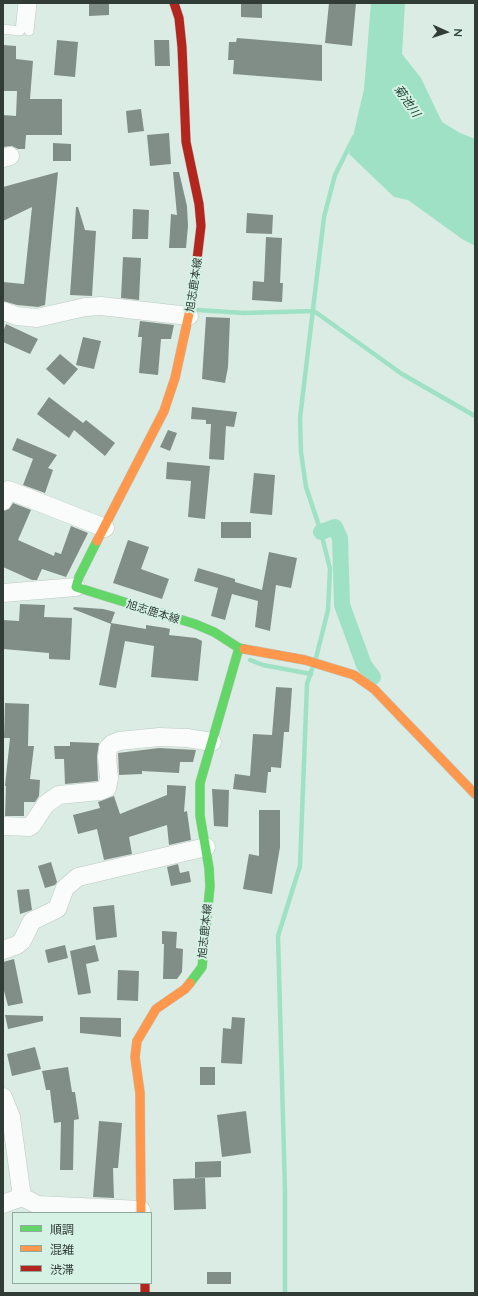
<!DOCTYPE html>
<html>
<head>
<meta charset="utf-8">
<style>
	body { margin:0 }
	#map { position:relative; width:478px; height:1296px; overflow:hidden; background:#dbece4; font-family:Lato,"Noto Sans JP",sans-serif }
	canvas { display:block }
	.frame { position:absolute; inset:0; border:4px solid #313c37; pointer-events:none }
	.legend { position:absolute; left:12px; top:1212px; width:140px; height:72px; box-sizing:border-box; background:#d5f2e4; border:1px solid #93a99f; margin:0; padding:5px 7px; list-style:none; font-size:12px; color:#313c37 }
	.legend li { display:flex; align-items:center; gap:8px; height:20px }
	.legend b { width:20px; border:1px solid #93a99f }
	.north { position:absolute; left:426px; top:12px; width:40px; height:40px; -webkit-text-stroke:3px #d5f2e4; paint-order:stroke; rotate:93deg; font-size:11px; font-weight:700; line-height:16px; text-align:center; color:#313c37 }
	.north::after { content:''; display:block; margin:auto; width:14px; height:18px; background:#313c37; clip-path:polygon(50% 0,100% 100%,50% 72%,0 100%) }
</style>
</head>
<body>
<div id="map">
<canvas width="478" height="1296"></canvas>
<div class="frame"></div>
<ul class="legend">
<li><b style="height:5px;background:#63d668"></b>順調</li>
<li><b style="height:5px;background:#ff974d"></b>混雑</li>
<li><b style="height:5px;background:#b3261e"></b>渋滞</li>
</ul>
<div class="north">N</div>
</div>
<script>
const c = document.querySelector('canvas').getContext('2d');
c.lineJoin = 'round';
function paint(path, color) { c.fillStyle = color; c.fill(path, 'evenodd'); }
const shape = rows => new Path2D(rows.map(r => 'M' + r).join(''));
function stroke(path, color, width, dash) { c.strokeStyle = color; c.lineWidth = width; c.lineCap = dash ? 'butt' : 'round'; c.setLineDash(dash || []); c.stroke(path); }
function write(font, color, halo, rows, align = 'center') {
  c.font = font + ' Lato,"Noto Sans JP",sans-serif'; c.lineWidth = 4; c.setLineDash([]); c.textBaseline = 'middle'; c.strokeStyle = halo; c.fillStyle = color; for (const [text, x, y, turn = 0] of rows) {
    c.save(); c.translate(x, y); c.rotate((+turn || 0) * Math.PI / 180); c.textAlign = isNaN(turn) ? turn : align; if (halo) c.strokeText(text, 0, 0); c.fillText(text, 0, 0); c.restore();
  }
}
const water = shape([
	[371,3,405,3,402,54,421,78,442,122,460,133,475,139,475,246,462,239,408,200,394,197,349,154,364,89]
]);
const stream = shape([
	[198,310,244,313,314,311,402,374,475,416],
	[316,658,328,610,330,569,321,532,306,487,301,452,300,418,324,217,335,175,354,137],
	[250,660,263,665,311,674],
	[285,1293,285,1191,278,936,300,866,307,684,312,669]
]);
const canal = shape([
	[321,532,335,527,340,538,342,605,364,665,373,677]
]);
const building = shape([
	[89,3,109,3,109,15,89,16],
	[241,3,262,3,262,18,241,17],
	[329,3,356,3,352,46,325,43],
	[237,38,322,45,322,81,233,74,234,60,228,60,229,42,236,42],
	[57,40,78,42,75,77,54,75],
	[154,40,169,40,170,66,155,66],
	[3,45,16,46,16,59,33,61,30,99,62,99,62,135,26,135,25,149,18,149,12,146,3,147,3,115,16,116,17,91,3,91],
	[141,109,144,131,128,133,126,111],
	[169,133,171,164,150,166,147,135],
	[53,143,71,144,71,161,53,161],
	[58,172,45,305,38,307,17,305,3,301,3,282,24,284,32,207,3,221,3,187],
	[173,172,179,172,187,206,188,226,186,248,169,248,171,214,177,215],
	[76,207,78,207,85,230,96,231,92,296,70,295],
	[133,209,149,210,148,239,132,239],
	[247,213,273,215,272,234,246,233],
	[266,237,282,238,280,283,283,283,282,302,252,300,253,281,264,282],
	[123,257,141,258,139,300,121,298],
	[206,317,230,318,228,367,225,383,202,379],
	[140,321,174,325,171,339,161,339,158,375,139,373,142,337,138,337],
	[6,324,38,339,30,354,3,342,3,332],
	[83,337,101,341,94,369,76,365],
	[60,354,78,369,64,385,46,369],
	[49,397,83,423,86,420,115,443,105,456,74,430,69,438,37,414],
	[192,407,237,412,234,427,226,426,224,460,209,459,211,424,206,424,206,420,191,419],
	[168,430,177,433,170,451,160,447],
	[17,438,57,455,48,468,53,470,45,493,23,485,33,459,12,450],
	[167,462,210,466,205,519,188,517,191,481,166,479],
	[254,473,275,475,272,515,250,513],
	[13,503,31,510,18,540,54,556,55,552,61,554,71,526,88,533,66,577,42,569,37,580,32,580,3,567,3,511,9,509],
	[221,522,251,522,251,538,221,538],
	[128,540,149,547,141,569,169,579,162,599,113,583],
	[269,552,297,558,291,588,276,585,270,631,255,627,258,601,232,594,225,620,211,616,218,588,194,581,198,568,235,579,235,582,262,590],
	[20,604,45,605,44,617,72,618,70,660,49,659,49,653,3,649,3,620,19,621],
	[74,607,103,609,115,612,111,623,146,629,146,625,166,628,170,629,169,635,196,638,202,641,198,681,151,677,154,646,125,641,116,688,99,685,111,624,73,609],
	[276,687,292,688,289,732,284,732,281,768,271,767,271,772,268,772,266,793,233,789,235,774,250,776,253,734,272,735],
	[5,703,29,704,28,746,34,746,30,779,40,780,39,796,35,802,24,802,24,816,5,816,6,786,5,786,10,738,4,738],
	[70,742,99,743,97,756,98,781,65,784,64,759,55,759,54,746,70,746],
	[159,748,196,750,193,762,180,762,179,773,142,771,142,774,119,775,118,753],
	[167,785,186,786,184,812,187,811,191,840,169,845,167,825,129,837,132,854,104,860,97,829,78,834,73,815,100,808,98,802,114,796,120,814,167,795],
	[212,789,229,790,228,827,214,826],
	[259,810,280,810,280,847,272,894,243,889,249,854,259,856],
	[51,862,57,882,55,885,45,888,38,866],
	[178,864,180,873,189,871,191,882,171,886,167,867],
	[29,889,32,910,20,914,17,890],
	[114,905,117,937,96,940,93,907],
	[162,931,177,932,176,948,183,949,182,972,177,979,163,979,164,944,162,944],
	[65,945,68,958,48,963,45,950],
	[95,945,99,961,86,964,91,993,78,995,70,951],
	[14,959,23,1003,8,1006,3,987,3,962],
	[118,970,139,971,138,1001,117,1000],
	[5,1015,43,1016,43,1021,8,1029],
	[80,1017,121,1018,121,1037,80,1033],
	[232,1017,245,1018,242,1064,221,1063,223,1028,231,1029],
	[35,1047,41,1069,12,1076,7,1054],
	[68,1067,72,1092,75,1092,79,1119,74,1120,73,1170,60,1170,61,1122,54,1123,50,1090,46,1090,42,1071],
	[200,1067,215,1067,215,1085,200,1085],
	[246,1111,251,1153,222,1157,217,1115],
	[99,1121,122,1123,118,1168,113,1168,114,1198,93,1197],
	[221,1161,221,1177,195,1178,195,1162],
	[205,1178,206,1209,174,1210,173,1179],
	[207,1272,231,1272,231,1284,207,1284]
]);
const lane = shape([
	[3,29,20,31,23,3],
	[29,31,32,3]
]);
const street = shape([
	[3,158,10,156],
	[3,311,17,316,37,318,85,307,101,306,189,316],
	[3,501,8,490,105,528],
	[3,593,76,587],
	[3,826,29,827,32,825,46,804,59,795,100,791,107,788,109,778,107,757,108,748,112,744,119,741,159,737,187,738,212,742],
	[3,950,17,945,22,941,32,921,57,909,65,888,78,877,206,847],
	[3,1097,11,1117,22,1197],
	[3,1204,22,1197,38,1205,141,1210]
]);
const fast = shape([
	[97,541,79,577,76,587,195,624,214,632,239,648,244,649],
	[190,983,202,967,210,886,209,868,200,816,200,783,239,648]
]);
const slow = shape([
	[97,541,164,411,175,378,192,300,195,276],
	[244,649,305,660,354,675,374,689,475,794],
	[141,1213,140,1093,135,1057,137,1041,156,1009,185,989,190,983]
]);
const jam = shape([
	[174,3,179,18,182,47,186,142,199,204,201,226,195,276],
	[145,1283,145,1293]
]);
const streetNames = [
	["旭志鹿本線",194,285,-81],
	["旭志鹿本線",153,612,17],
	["旭志鹿本線",205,931,-84]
];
const waterNames = [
	["菊池川",407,101,55]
];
paint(water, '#9fe1c4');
stroke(stream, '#9fe1c4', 4.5);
stroke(canal, '#9fe1c4', 16);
paint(building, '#818e88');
stroke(lane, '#bbc8c2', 10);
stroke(street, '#bbc8c2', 19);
stroke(fast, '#bbc8c2', 10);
stroke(slow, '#bbc8c2', 10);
stroke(jam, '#bbc8c2', 10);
stroke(lane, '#fafcfb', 9);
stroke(street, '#fafcfb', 18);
stroke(fast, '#63d668', 9);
stroke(slow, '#ff974d', 9);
stroke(jam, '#b3261e', 9);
write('11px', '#313c37', '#d5f2e4', streetNames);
write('italic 12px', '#1e4535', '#d5f2e4', waterNames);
</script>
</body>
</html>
